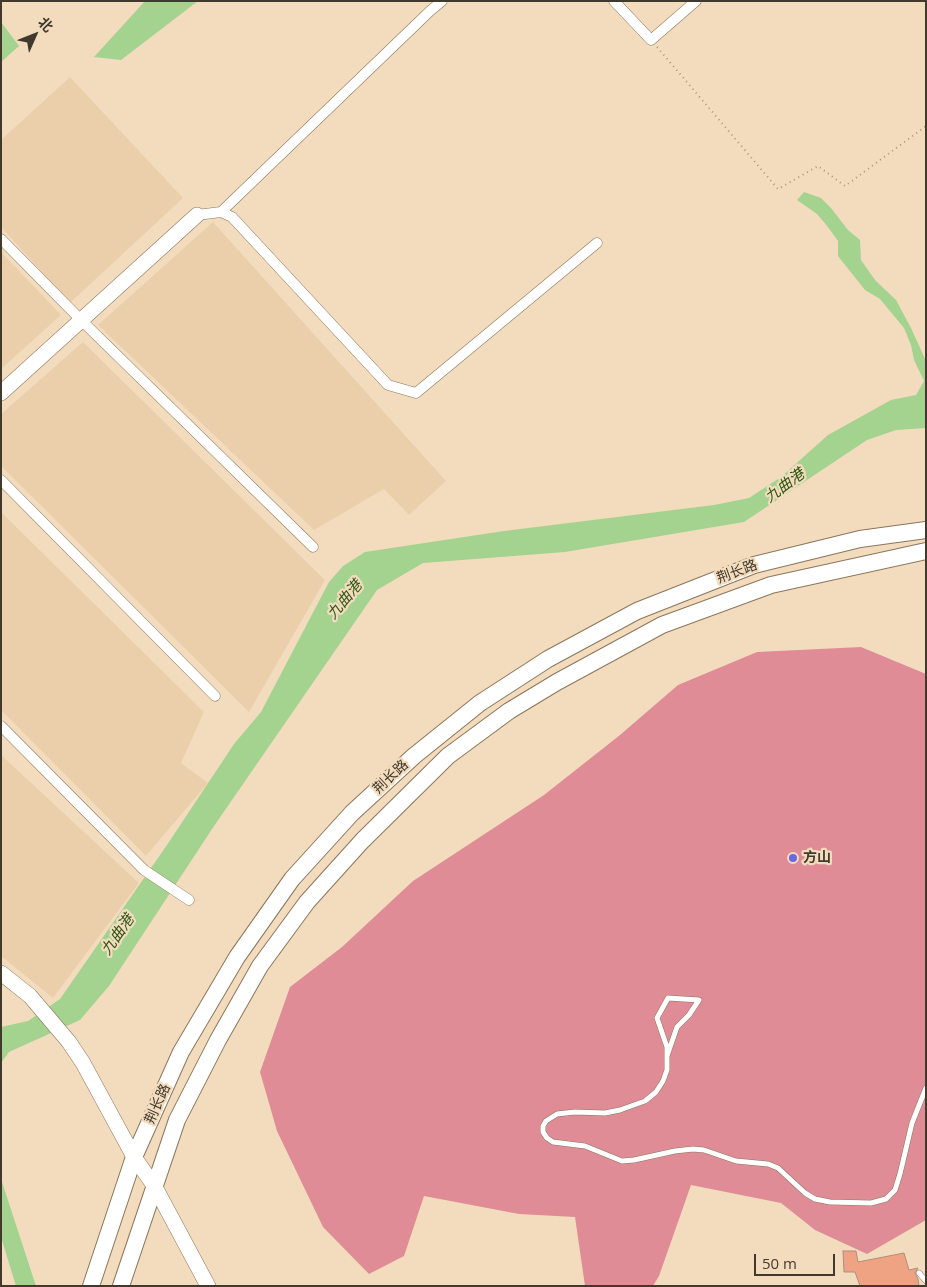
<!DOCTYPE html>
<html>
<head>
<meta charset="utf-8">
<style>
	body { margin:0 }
	#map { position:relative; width:927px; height:1287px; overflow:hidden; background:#f3dcbe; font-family:"Open Sans","Noto Sans SC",sans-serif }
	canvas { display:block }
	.frame { position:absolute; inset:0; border:2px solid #42392d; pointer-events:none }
	.north { position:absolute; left:10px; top:10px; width:50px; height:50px; -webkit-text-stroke:4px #f3dcbe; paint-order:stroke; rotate:46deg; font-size:14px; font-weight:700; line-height:20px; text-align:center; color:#42392d }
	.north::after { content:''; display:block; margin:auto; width:18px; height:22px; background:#42392d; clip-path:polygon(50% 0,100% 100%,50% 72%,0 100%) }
	.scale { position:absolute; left:754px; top:1254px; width:81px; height:22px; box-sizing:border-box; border:2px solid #42392d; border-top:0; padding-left:6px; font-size:15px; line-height:18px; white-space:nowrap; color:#42392d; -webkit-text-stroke:4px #f3dcbe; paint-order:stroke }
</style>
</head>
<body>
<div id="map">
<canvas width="927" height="1287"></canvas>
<div class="frame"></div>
<div class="north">北</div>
<div class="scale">50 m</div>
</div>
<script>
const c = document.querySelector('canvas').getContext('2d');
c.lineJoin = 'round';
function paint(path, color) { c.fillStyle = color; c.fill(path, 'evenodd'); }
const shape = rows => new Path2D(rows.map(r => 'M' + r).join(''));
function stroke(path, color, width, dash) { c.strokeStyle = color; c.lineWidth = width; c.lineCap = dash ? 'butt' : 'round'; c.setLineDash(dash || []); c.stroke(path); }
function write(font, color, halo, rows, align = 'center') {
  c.font = font + ' "Open Sans","Noto Sans SC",sans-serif'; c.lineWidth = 4.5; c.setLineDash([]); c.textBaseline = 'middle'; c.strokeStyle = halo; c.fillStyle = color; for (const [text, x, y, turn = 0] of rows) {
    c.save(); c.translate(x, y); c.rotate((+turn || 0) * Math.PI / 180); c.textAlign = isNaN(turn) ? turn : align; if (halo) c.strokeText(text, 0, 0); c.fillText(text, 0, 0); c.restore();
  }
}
const built = shape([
	[70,77,183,198,70,303,1,227,1,140],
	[213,222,446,481,409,515,384,489,314,530,98,325],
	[1,252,61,315,1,369],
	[83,342,325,580,249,712,1,466,1,414],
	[1,512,204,712,181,763,208,783,146,856,1,710],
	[1,755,139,883,53,998,1,956]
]);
const forest = shape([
	[861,647,926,674,926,1220,867,1254,815,1230,781,1203,691,1185,659,1276,653,1286,585,1286,575,1217,519,1214,424,1196,404,1256,369,1274,323,1227,277,1131,260,1072,290,987,342,947,413,881,544,795,620,735,678,685,757,652]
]);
const water = shape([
	[145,1,198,1,121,60,94,57],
	[1,22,19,46,1,62],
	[804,192,821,198,831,208,848,230,860,240,861,260,875,280,896,300,911,328,926,361,926,428,896,430,867,440,744,522,565,552,423,563,377,590,214,826,109,986,80,1020,9,1052,1,1063,1,1027,28,1021,60,999,167,845,234,744,261,712,329,582,343,566,365,552,504,531,714,505,749,498,781,477,828,435,891,400,916,395,924,381,914,360,911,345,904,328,880,299,865,290,838,256,838,241,828,227,817,214,797,200],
	[1,1179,36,1286,16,1286,1,1237]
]);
const building = shape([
	[843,1251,856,1251,858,1262,904,1253,909,1270,918,1268,915,1273,918,1279,919,1286,860,1286,855,1272,844,1272,843,1251]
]);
const path = shape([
	[657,47,778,189,818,166,845,186,926,126]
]);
const lane = shape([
	[667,1056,677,1027,689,1015,699,1000,668,998,657,1018,667,1047,667,1070,663,1081,656,1092,645,1101,620,1110,605,1113,575,1112,557,1114,546,1121,543,1126,543,1132,547,1138,553,1142,585,1146,622,1161,634,1160,675,1151,693,1149,704,1150,736,1161,768,1164,778,1168,805,1193,815,1199,830,1202,871,1203,886,1199,895,1190,900,1174,912,1123,926,1088],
	[919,1273,926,1281]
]);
const street = shape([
	[614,1,651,40,696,1],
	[221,212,232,217,388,385,416,393,597,243],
	[197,215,221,212,430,11,442,1],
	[1,239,81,320,313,547],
	[1,480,215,696],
	[1,726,144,870,189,900]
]);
const secondary = shape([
	[1,393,197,215],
	[1,973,30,996,69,1042,83,1063,134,1157,155,1187,208,1286]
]);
const primary = shape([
	[91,1286,134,1157,181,1052,237,957,292,879,352,813,414,756,480,703,548,659,637,611,754,565,860,539,926,530],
	[121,1286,177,1120,218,1040,260,966,307,902,362,841,448,756,509,711,557,682,662,625,771,585,926,551]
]);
const markers = [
	[793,858,5,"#6869e2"]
];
const streetNames = [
	["荆长路",737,572,-20],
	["荆长路",391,777,-43],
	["荆长路",158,1104,-66]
];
const poiNames = [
	["方山",803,858]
];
const waterNames = [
	["九曲港",785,486,-37],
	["九曲港",345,600,-50],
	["九曲港",118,935,-55]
];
paint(built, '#ebcfab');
paint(forest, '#df8c96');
paint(water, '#a4d28f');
paint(building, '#f0a383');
stroke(building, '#b08d7f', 1);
stroke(lane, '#8b765b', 6);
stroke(street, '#8b765b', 11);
stroke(secondary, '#8b765b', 16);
stroke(primary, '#8b765b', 18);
stroke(path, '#a89781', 2, [1, 4]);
stroke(lane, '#fff', 5);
stroke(street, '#fff', 10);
stroke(secondary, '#fff', 15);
stroke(primary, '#fff', 16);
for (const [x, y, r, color] of markers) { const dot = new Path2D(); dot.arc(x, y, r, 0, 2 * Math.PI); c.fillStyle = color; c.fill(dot); stroke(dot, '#f3dcbe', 2); }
write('14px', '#42392d', '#f3dcbe', streetNames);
write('bold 14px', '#42392d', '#f3dcbe', poiNames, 'left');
write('italic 15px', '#2c5512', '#f3dcbe', waterNames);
</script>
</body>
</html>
